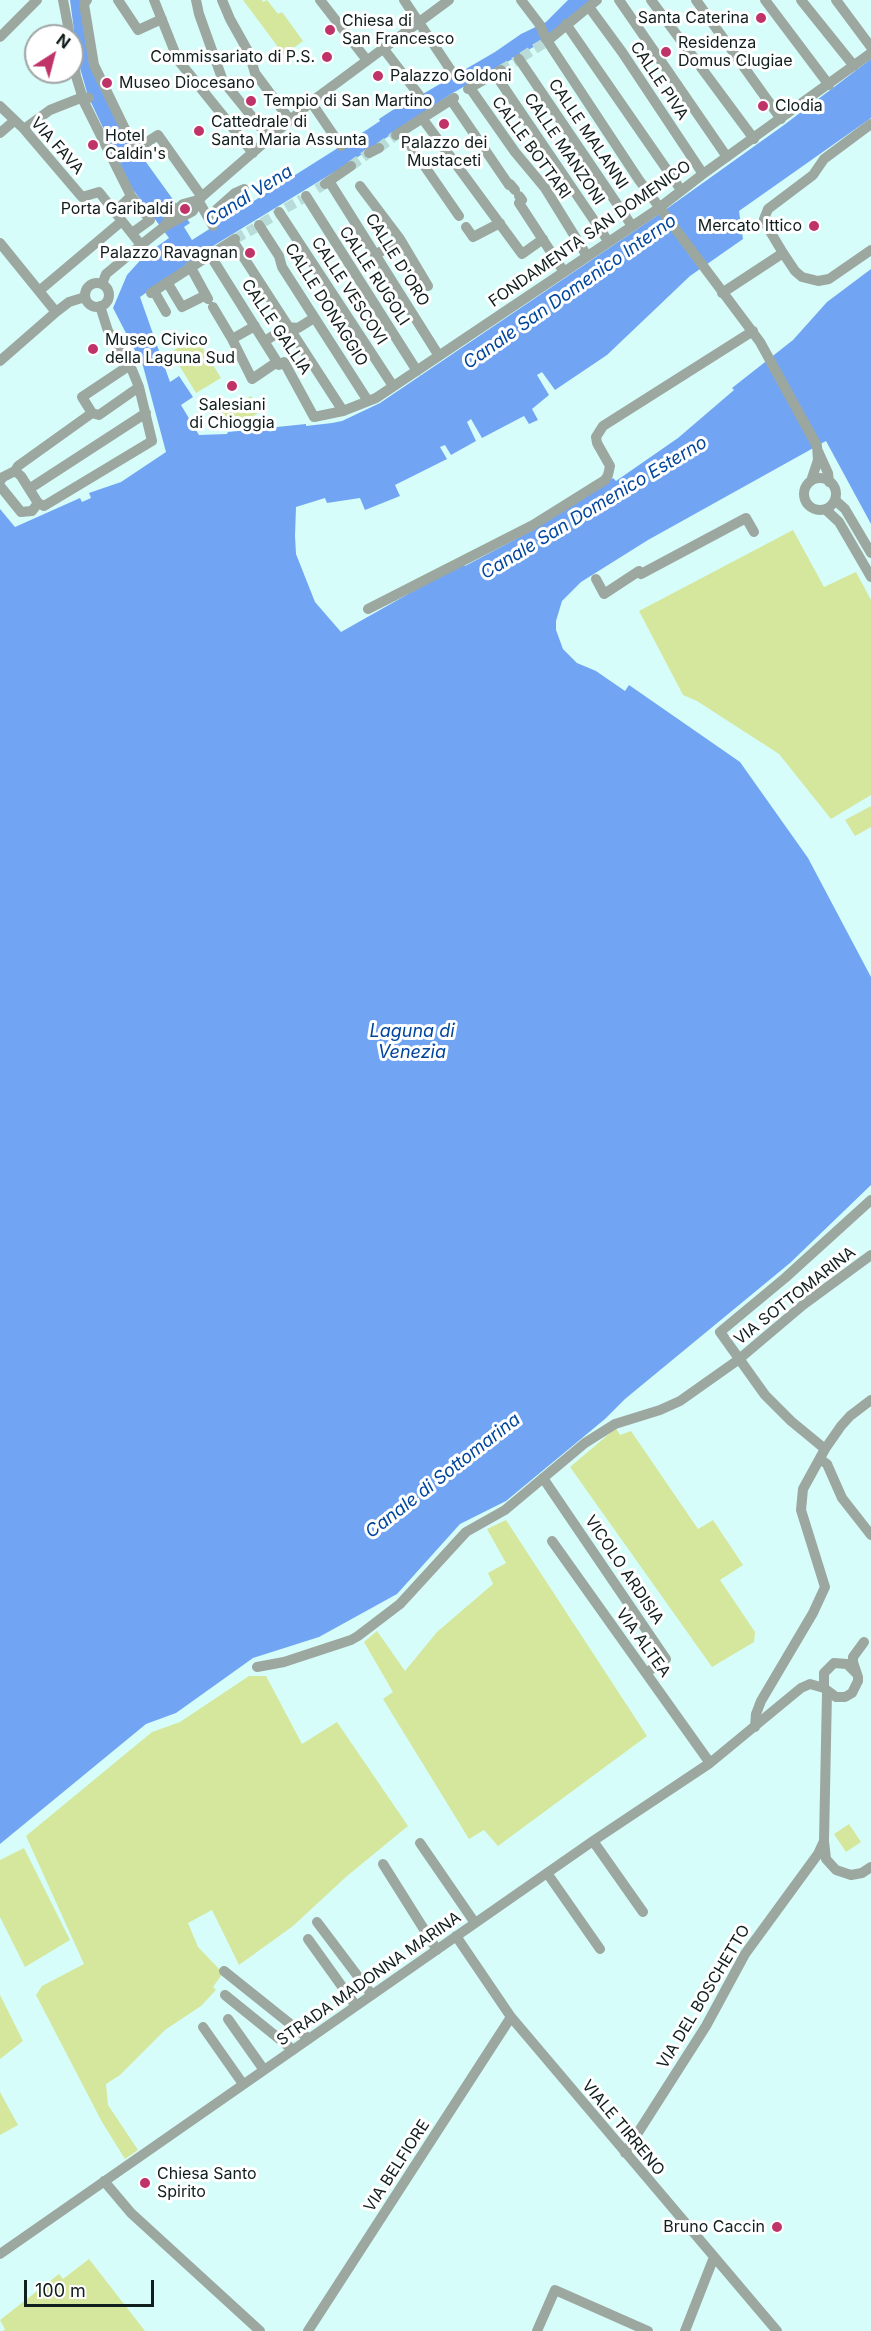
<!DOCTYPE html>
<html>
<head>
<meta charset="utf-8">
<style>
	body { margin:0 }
	#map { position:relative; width:871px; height:2331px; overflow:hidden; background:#d7fdfa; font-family:Inter,sans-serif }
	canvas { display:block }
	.north { position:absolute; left:24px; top:24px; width:60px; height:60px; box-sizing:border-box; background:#fff; border:2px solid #9fa5a5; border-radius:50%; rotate:36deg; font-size:16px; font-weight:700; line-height:24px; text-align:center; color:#101e1d }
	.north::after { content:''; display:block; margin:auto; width:21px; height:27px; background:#bf3369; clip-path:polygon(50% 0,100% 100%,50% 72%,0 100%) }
	.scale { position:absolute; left:24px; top:2280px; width:130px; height:27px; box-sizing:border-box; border:3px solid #101e1d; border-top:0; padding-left:8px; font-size:18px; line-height:21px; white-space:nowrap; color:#101e1d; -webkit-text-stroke:4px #fff; paint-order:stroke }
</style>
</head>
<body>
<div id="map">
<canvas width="871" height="2331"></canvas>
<div class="north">N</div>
<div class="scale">100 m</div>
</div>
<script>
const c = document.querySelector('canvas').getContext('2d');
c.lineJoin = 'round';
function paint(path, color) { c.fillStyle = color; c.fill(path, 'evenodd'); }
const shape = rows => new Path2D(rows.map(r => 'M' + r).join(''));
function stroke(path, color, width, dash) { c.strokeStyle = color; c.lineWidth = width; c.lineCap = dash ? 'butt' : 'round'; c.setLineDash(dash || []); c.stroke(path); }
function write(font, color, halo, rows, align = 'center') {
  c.font = font + ' Inter,sans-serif'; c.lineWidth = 6; c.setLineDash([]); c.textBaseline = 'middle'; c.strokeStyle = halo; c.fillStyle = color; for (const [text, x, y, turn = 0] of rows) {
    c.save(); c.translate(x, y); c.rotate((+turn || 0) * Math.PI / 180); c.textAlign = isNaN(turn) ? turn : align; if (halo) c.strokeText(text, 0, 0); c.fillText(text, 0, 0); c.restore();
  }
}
const green = shape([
	[243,0,262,0,263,2,267,0,278,14,282,12,303,41,284,55],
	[196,337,221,378,196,393,171,352],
	[251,396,260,412,231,429,221,413],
	[793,530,824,587,856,572,871,600,871,795,831,819,779,754,697,701,683,695,639,611],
	[871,806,871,827,855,836,845,820],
	[616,1428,620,1435,631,1431,698,1529,713,1520,743,1565,720,1580,755,1632,754,1642,712,1667,570,1467],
	[506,1520,647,1736,498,1846,484,1830,469,1839,383,1699,393,1692,364,1642,377,1631,405,1671,437,1632,493,1584,488,1573,506,1563,487,1529],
	[249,1676,266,1676,302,1744,337,1722,408,1826,347,1876,293,1926,239,1965,212,1910,188,1923,198,1947,223,1973,213,1987,216,1990,201,2006,165,2030,120,2075,106,2084,108,2105,138,2150,125,2159,102,2122,36,1995,42,1986,84,1964,26,1836,152,1732,180,1722],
	[849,1824,861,1842,846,1852,834,1834],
	[24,1848,70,1940,25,1967,0,1917,0,1860],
	[0,1995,23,2041,0,2059],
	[0,2092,18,2125,0,2135],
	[89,2259,145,2331,3,2331,5,2329,0,2320,59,2274,63,2279]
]);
const water = shape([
	[70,0,81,0,89,63,125,133,190,223,184,227,192,240,368,129,380,121,379,119,414,96,421,95,495,52,521,34,546,22,568,0,591,0,551,37,451,94,349,163,213,246,140,297,170,382,179,376,193,397,181,405,199,435,227,434,228,432,306,424,306,426,332,423,342,421,380,403,658,215,784,125,871,59,871,118,739,211,743,239,690,276,607,355,555,390,542,372,537,375,549,395,532,409,538,420,529,424,524,416,482,438,471,419,467,422,476,441,451,455,445,445,440,447,447,459,395,485,400,496,365,510,360,498,327,503,325,498,296,507,295,536,296,554,315,602,341,632,463,563,465,566,533,530,613,478,616,481,678,438,734,390,732,388,793,340,827,302,871,269,871,524,826,441,648,540,581,582,562,601,556,621,556,630,563,649,577,663,596,671,625,691,629,685,740,762,808,858,871,977,871,1185,790,1263,625,1399,605,1419,506,1501,460,1524,397,1594,319,1637,253,1658,176,1713,146,1724,0,1844,0,509,15,527,80,498,82,502,91,498,89,493,121,482,166,452,143,366,113,308,127,275,145,255,169,238,131,187,88,96,78,61]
]);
const minorTunnel = shape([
	[522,57,543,44],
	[501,70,516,61],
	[379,148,395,136],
	[351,166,369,153],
	[317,189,325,184],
	[286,208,302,199],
	[262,223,277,214],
	[235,239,255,228]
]);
const minor = shape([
	[63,0,70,36],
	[87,0,84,4,94,65,125,129,138,148,158,135,202,197],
	[118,0,138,30,162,19],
	[154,0,178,60,253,153],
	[196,0,199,14,223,81,270,139],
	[222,0,230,19,249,53,255,73,290,120],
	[320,0,366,59],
	[404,0,452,72],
	[521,0,540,25,546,39,639,180,760,342,817,446,818,460,811,481],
	[619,0,727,157],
	[651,0,754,139],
	[696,0,781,119],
	[765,0,829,85],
	[801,0,854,66],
	[836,0,871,47],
	[589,7,622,52,703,174],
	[566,24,681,190],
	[0,37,37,0],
	[551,38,597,0],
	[383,48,419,95],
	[72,49,76,76,84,102,131,196,115,212],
	[519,59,632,226],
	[495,74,608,241],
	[470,88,515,152,545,188,587,256],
	[468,89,501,70],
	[451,100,509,185,510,184,515,190],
	[311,102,341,146],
	[0,106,24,129,82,197,99,192,141,245],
	[422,118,522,254,543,239],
	[24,129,50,110,83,97,89,98],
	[401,132,459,216],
	[0,133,14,121],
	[396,135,454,98],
	[369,153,379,148],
	[329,181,439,356],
	[325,184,351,166],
	[360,186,400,239,428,286],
	[131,196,150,220,132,233],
	[306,196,417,371],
	[519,196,522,200,519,203,564,272],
	[198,200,213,226],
	[217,209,235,193,244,189],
	[279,212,393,386],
	[259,225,279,256,282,267,368,401],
	[165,226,171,215,183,204,198,200],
	[466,227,473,237,500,223],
	[233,241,343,411],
	[0,243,56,312],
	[783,253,765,223,764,219,768,209,813,175,824,159,871,124],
	[377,254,400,239],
	[210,255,279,365,284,362,314,417,343,411,376,398,655,211,703,174,871,53],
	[190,266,208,299],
	[167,282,182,307,206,295],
	'85 295a12 12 0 1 1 24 0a12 12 0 1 1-24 0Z',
	[102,284,106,274,141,245,165,226,193,211,198,200,311,102,449,0],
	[39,291,122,221],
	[154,291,166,312],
	[151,293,235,239],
	[722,293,783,253,795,271,802,277,818,281,829,279,871,250],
	[213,307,232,339,255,326],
	[232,339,252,379,277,362],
	[265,341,287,327,298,328,314,318],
	[0,361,56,312,69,302,85,297],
	[92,413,82,397,130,365],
	[818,451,828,473,829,482],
	[15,471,21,476,38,503,44,506,152,441,139,387,130,365,108,331,100,306],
	'804 494a16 16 0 1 1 32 0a16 16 0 1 1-32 0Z',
	[0,481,3,477,15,471,18,466,92,413,99,415,139,387],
	[0,486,21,512,32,511,38,503],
	[29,489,146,413],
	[835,500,845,509,871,553],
	[825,509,839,522,871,577],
	[596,579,604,594,639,571,641,574,746,518,754,532],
	[368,609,533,525,605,480,608,475,610,466,597,443,596,437,603,426,753,331],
	[825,1449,791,1421,765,1395,720,1332,785,1278,871,1200],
	[820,1459,827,1464,842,1498,871,1535],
	[543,1478,666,1659,646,1673],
	[552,1541,710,1763],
	[257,1667,284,1662,351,1640,358,1636,400,1604,466,1532,505,1510,585,1443,615,1424,660,1410,680,1401,738,1360,803,1305,871,1255],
	[856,1673,847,1664,834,1663,824,1673,824,1688,836,1697,845,1697,852,1693,858,1681,858,1677,853,1662,853,1657,864,1642],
	[755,1727,756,1714,761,1701,813,1613,825,1587,801,1510,803,1489,825,1449,841,1426,850,1416,871,1400],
	[593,1841,643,1912],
	[824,1841,826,1859,836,1870,851,1875,862,1873,871,1867],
	[420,1843,475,1923],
	[383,1864,437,1950],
	[547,1873,600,1949],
	[317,1922,372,1995],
	[456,1936,511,2017,777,2331],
	[308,1939,356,2006],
	[224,1971,309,2039],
	[225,1995,293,2050],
	[228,2019,264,2070],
	[203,2027,243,2084],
	[625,2153,706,2026,745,1954,818,1854,824,1841,827,1692],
	[104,2181,131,2213,260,2331],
	[0,2254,593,1841,710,1763,801,1688,810,1684,824,1688],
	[308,2331,511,2017],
	[537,2331,555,2290,648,2331],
	[685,2331,714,2257]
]);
const markers = [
	[761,18,6,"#bf3369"],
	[330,30,6,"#bf3369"],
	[666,52,6,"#bf3369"],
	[327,57,6,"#bf3369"],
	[378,76,6,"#bf3369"],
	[107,83,6,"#bf3369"],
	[251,101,6,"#bf3369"],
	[763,106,6,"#bf3369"],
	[444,124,6,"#bf3369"],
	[199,131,6,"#bf3369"],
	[93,145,6,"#bf3369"],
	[185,209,6,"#bf3369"],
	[814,226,6,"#bf3369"],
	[250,253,6,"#bf3369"],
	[93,349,6,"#bf3369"],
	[232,386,6,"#bf3369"],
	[145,2183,6,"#bf3369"],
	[777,2227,6,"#bf3369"]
];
const poiNames = [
	["Santa Caterina",749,18,"right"],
	["Chiesa di",342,21],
	["San Francesco",342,39],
	["Residenza",678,43],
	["Domus Clugiae",678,61],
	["Commissariato di P.S.",315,57,"right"],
	["Palazzo Goldoni",390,76],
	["Museo Diocesano",119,83],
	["Tempio di San Martino",263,101],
	["Clodia",775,106],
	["Cattedrale di",211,122],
	["Santa Maria Assunta",211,140],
	["Hotel",105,136],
	["Caldin's",105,154],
	["Palazzo dei",444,143,"center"],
	["Mustaceti",444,161,"center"],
	["Porta Garibaldi",173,209,"right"],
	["Mercato Ittico",802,226,"right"],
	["Palazzo Ravagnan",238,253,"right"],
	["Museo Civico",105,340],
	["della Laguna Sud",105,358],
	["Salesiani",232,405,"center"],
	["di Chioggia",232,423,"center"],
	["Chiesa Santo",157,2174],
	["Spirito",157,2192],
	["Bruno Caccin",765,2227,"right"]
];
const streetNames = [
	["CALLE PIVA",659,81,56],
	["CALLE MALANNI",588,134,56],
	["VIA FAVA",57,146,48],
	["CALLE BOTTARI",531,148,54],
	["CALLE MANZONI",564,149,56],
	["FONDAMENTA SAN DOMENICO",590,234,-35],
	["CALLE D'ORO",397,260,58],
	["CALLE RUGOLI",374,276,57],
	["CALLE VESCOVI",349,291,57],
	["CALLE DONAGGIO",326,305,58],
	["CALLE GALLIA",276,327,56],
	["VIA SOTTOMARINA",795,1296,-38],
	["VICOLO ARDISIA",624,1570,56],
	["VIA ALTEA",643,1643,54],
	["STRADA MADONNA MARINA",369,1979,-35],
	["VIA DEL BOSCHETTO",704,1997,-59],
	["VIALE TIRRENO",623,2128,50],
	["VIA BELFIORE",397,2166,-57]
];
const waterNames = [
	["Canal Vena",249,196,-32],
	["Canale San Domenico Interno",570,292,-35],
	["Canale San Domenico Esterno",594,508,-31],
	["Laguna di",412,1032],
	["Venezia",412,1053],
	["Canale di Sottomarina",443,1476,-38]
];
paint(green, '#d5e79c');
paint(water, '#71a5f3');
stroke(minorTunnel, '#b9dcd9', 10, [10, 5]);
stroke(minor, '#9ca79f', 10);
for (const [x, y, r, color] of markers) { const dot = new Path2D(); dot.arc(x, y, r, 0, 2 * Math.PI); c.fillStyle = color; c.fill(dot); stroke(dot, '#fff', 2); }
write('16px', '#101e1d', '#fff', poiNames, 'left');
write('16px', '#101e1d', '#fff', streetNames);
write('italic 18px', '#00469e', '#fff', waterNames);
</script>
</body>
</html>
